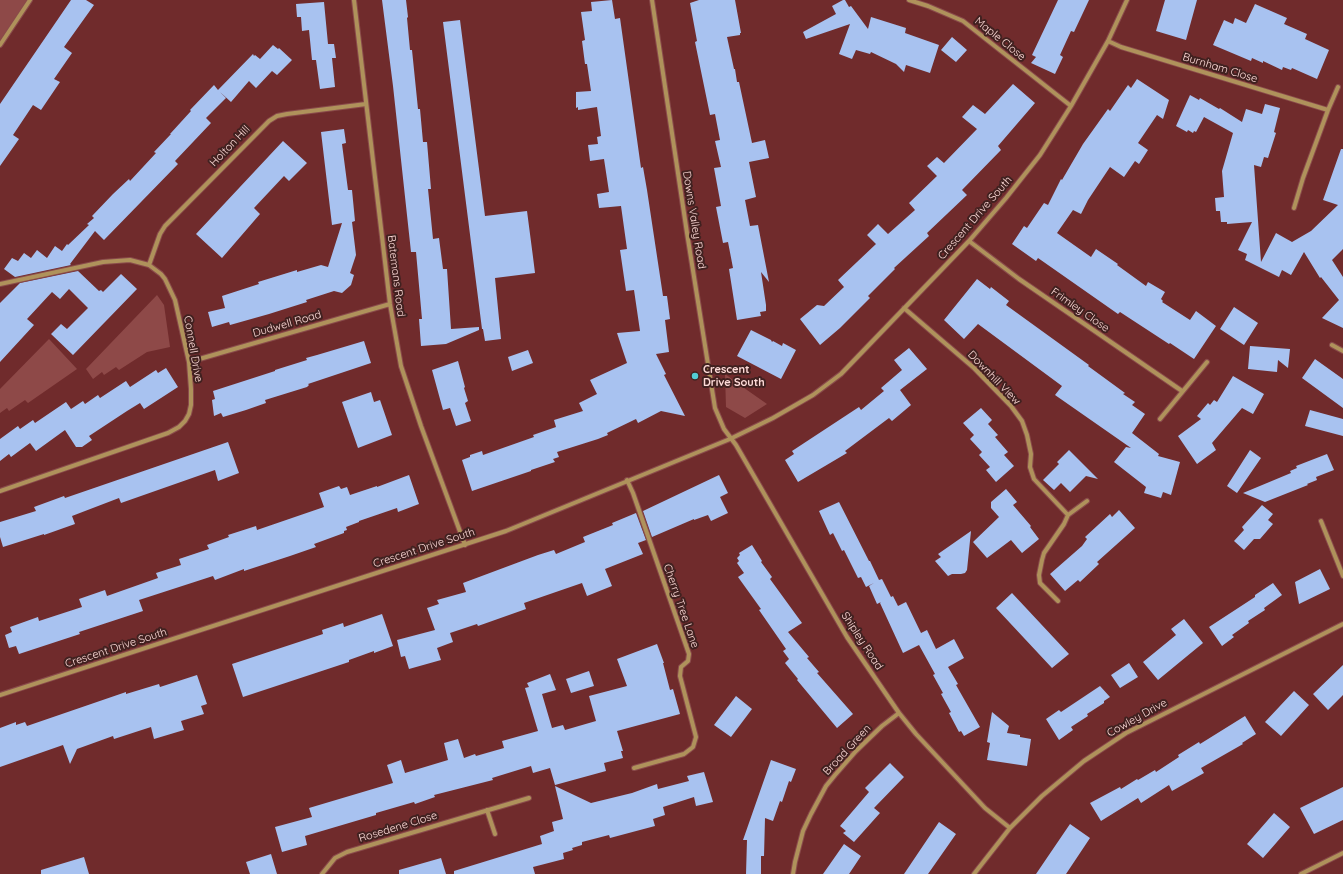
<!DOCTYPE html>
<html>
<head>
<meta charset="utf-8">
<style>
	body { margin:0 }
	canvas { display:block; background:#702b2c }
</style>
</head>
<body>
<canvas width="1343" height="874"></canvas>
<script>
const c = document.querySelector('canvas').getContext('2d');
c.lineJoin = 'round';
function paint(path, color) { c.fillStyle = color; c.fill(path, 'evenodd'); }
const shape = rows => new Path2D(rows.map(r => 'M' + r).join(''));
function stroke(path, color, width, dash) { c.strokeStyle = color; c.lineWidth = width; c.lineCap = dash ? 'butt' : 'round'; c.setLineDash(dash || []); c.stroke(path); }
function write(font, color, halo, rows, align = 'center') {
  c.font = font + ' Quicksand,sans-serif'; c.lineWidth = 4; c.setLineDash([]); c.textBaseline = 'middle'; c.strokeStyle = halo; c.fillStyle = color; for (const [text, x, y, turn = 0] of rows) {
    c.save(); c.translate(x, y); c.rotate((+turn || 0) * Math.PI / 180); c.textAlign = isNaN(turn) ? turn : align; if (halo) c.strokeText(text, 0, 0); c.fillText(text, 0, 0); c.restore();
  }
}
const green = shape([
	[0,0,30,0,0,45],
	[157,295,164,305,170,347,147,352,119,370,116,367,104,375,102,372,93,379,86,369],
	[49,339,77,369,28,403,25,400,9,411,7,408,0,413,0,389],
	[725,374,747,390,767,404,745,418,726,407]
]);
const building = shape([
	[71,0,86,0,94,5,64,47,72,53,54,79,60,82,41,110,33,105,13,135,19,139,0,166,0,104],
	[382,0,406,0,408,17,407,18,410,50,412,50,418,109,420,109,423,142,427,142,431,189,428,189,433,239,439,238,443,269,447,269,451,329,479,327,479,330,446,344,421,346,419,319,422,319,416,252,411,252,393,86],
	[612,0,615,19,620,18,641,168,643,167,647,190,663,296,667,296,670,319,665,320,669,352,656,354,666,374,664,375,685,416,661,411,638,423,636,419,607,433,608,435,598,439,557,452,559,457,553,459,555,462,531,470,531,471,472,491,462,460,470,457,470,455,482,451,483,455,534,437,533,435,556,427,554,420,583,411,579,403,597,394,590,380,627,363,617,333,640,331,634,290,626,291,620,250,627,249,621,206,599,208,597,194,609,192,604,159,590,161,588,145,598,144,597,137,601,136,597,107,578,110,578,107,576,108,576,92,591,91,587,64,585,64,582,41,585,40,581,12,592,11,591,2],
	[699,0,735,0,741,33,740,33,740,35,727,37,734,69,735,69,737,82,739,82,752,143,765,140,769,158,749,162,756,197,745,200,750,226,758,225,769,282,761,272,766,305,766,311,760,312,761,316,737,320,729,269,733,268,728,242,723,243,716,207,721,206,714,168,721,167,715,141,720,140,715,114,710,115,695,42,697,41,690,3],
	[843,0,845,0,849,7,851,6,868,29,871,17,906,28,905,33,939,45,930,73,906,65,904,72,896,64,871,52,870,54,856,50,852,59,839,54,850,24,806,39,803,32,836,14,832,6],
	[1058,0,1089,0,1074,32,1071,31,1060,55,1063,57,1055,74,1031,63,1036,57,1032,55],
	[1165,0,1197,0,1186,40,1156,31],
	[324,2,328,44,334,44,336,58,332,58,335,87,320,89,316,60,312,60,309,30,302,31,301,17,297,17,296,4],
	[1255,4,1287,18,1284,24,1307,34,1305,39,1329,50,1317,79,1292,68,1291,70,1283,67,1282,70,1263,61,1263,63,1252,58,1251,61,1213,45,1224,20,1233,24,1235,18,1246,23],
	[460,20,485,216,527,211,533,257,535,273,495,278,501,339,485,341,483,329,482,329,443,22],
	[952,37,967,50,956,62,941,50],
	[273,45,278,49,279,48,292,60,277,75,272,71,256,88,249,81,231,102,220,92,226,98,206,118,211,123,175,161,178,164,104,240,95,231,70,264,71,265,15,277,4,269,12,258,18,261,24,253,31,258,37,250,47,258,55,246,62,251,67,244,68,245,89,225,87,224,94,218,92,216,113,194,129,179,130,181,156,153,154,152,171,134,170,134,191,111,190,110,214,85,218,90,253,54,254,56,255,55,260,59],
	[1137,79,1169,100,1163,119,1157,115,1138,143,1148,150,1139,164,1135,161,1124,177,1110,167,1088,200,1081,214,1073,210,1057,233,1091,257,1096,249,1118,264,1117,265,1146,286,1148,282,1165,292,1161,299,1163,301,1162,302,1190,320,1196,311,1216,326,1194,359,1170,343,1169,344,1120,312,1118,314,1038,258,1036,261,1012,244,1024,226,1027,228,1044,203,1048,205,1061,179,1062,180,1083,144,1108,109,1110,111,1128,85,1131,88],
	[1013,84,1035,103,998,146,1001,150,962,190,967,195,927,233,929,236,894,268,895,269,868,296,870,298,840,328,820,345,800,319,817,305,824,306,844,287,838,280,876,244,867,235,878,224,888,234,915,210,909,203,937,176,927,166,937,157,944,163,977,129,962,117,973,105,985,114],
	[1190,95,1199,100,1200,98,1219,109,1220,108,1242,122,1246,109,1262,114,1265,104,1280,108,1274,132,1276,133,1268,158,1264,157,1261,167,1254,165,1261,262,1276,233,1292,242,1311,231,1338,205,1323,200,1341,149,1343,149,1343,249,1332,260,1343,277,1343,328,1322,318,1339,300,1321,277,1320,278,1304,252,1291,275,1282,270,1279,277,1245,260,1247,254,1238,250,1252,222,1227,224,1227,222,1221,222,1220,211,1216,211,1215,198,1224,197,1222,171,1233,133,1204,117,1196,132,1194,131,1193,133,1188,130,1187,132,1176,126],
	[344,129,346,143,342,144,348,190,352,190,355,221,352,222,356,255,350,273,354,275,351,285,342,293,334,291,306,300,307,302,269,314,230,325,229,322,212,327,208,312,225,308,222,296,259,284,258,282,297,270,297,272,321,265,328,267,342,223,332,225,321,132],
	[283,141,307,163,289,181,284,176,254,208,260,214,222,258,196,234],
	[78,271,99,291,101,290,103,292,121,274,137,289,73,355,51,334,61,324,67,329,88,308,69,289,60,299,52,292,27,319,34,325,0,362,0,303,20,283],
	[977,279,990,289,991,287,1009,301,1006,305,1089,365,1088,366,1125,393,1123,394,1135,402,1132,405,1145,414,1132,433,1159,454,1158,456,1180,462,1171,495,1163,492,1161,498,1144,493,1146,487,1114,462,1126,447,1131,448,1055,395,1062,386,978,324,964,339,944,320],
	[1234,307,1258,323,1244,345,1220,329],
	[751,330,771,340,772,342,773,341,782,346,783,343,796,350,781,379,737,356],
	[364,341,371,363,308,384,309,385,307,387,265,400,266,403,246,410,223,417,221,413,214,416,212,400,215,399,213,391,275,371,275,370,307,360,306,358,317,355],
	[1250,346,1290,349,1288,368,1278,360,1277,372,1248,369],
	[909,348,927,369,900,390,911,405,892,421,889,418,845,451,847,453,798,482,785,460,794,454,792,451,859,407,861,410,884,391,881,388,902,370,894,360],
	[528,350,533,363,512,371,508,357],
	[1315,359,1343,379,1343,408,1302,378],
	[458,361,465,387,464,388,468,401,465,403,471,421,456,426,450,408,443,410,432,370],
	[166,368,178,387,144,409,140,403,127,411,89,436,92,440,82,447,76,447,65,430,36,451,30,443,11,457,9,454,0,461,0,439,18,426,20,429,33,420,35,423,66,402,71,409,83,401,85,404,98,395,100,398,126,381,130,387,156,370,158,373],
	[1233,376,1264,394,1253,414,1242,408,1212,443,1216,450,1197,464,1178,436,1201,419,1197,416,1208,403,1210,405,1214,400,1217,402],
	[371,392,374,402,380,400,392,435,358,448,342,402],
	[981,408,992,420,988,424,998,435,995,437,1008,452,1004,455,1014,466,996,482,986,470,990,467,979,455,982,452,970,439,974,435,963,423],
	[1310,410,1343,419,1343,436,1305,426],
	[228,442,239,473,218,481,215,470,121,503,119,498,72,516,75,524,44,535,44,534,3,547,0,537,0,522,36,511,34,507,64,496,65,498],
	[1069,450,1098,479,1086,476,1070,492,1061,483,1054,490,1043,480,1059,464,1057,462],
	[1250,450,1261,458,1237,493,1227,486],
	[1327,454,1334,470,1316,477,1317,480,1307,484,1308,485,1265,502,1243,493,1291,473,1290,471,1297,468,1296,466],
	[409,475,419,504,398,512,397,508,359,521,359,522,346,527,347,530,344,531,344,533,314,544,316,547,290,556,244,571,244,569,215,580,213,576,139,600,143,611,79,632,80,634,19,654,16,646,9,648,5,635,12,632,10,627,38,617,39,621,82,607,79,599,105,590,107,596,158,578,156,573,181,565,179,559,209,549,207,545,229,537,228,535,256,526,257,530,324,507,319,493,339,486,341,489,347,487,350,495,377,486,377,487],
	[719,475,728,493,720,497,728,513,711,521,708,515,694,520,694,519,652,537,643,511],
	[1006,489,1017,502,1013,505,1031,526,1030,527,1039,539,1022,553,1011,540,987,558,973,542,999,517,991,508,991,502],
	[839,502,869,561,870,561,879,580,882,579,891,597,893,596,898,606,906,602,921,633,927,630,936,649,954,639,964,658,948,667,958,684,956,685,980,727,964,736,961,731,959,732,949,713,951,712,941,694,943,693,933,675,935,674,919,645,903,653,880,603,881,602,877,604,869,586,874,583,866,587,861,577,858,578,844,550,842,551,833,533,830,535,819,511],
	[1262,505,1273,514,1268,520,1273,524,1260,539,1254,539,1244,550,1234,541,1244,530,1242,527],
	[1119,510,1135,528,1097,562,1099,564,1080,582,1078,580,1065,591,1050,574,1082,546,1087,539,1085,537,1110,514,1112,517],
	[636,513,646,540,638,543,643,554,605,569,612,586,587,596,582,583,524,603,526,609,478,626,477,624,450,633,453,642,437,648,441,660,409,669,405,656,401,657,397,640,435,630,427,608,439,604,437,600,466,592,463,583,538,555,554,550,556,554,585,542,583,537,613,525,612,523],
	[971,531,967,570,965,573,961,574,952,574,948,576,935,561,941,557,938,554],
	[752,545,762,561,761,562,772,577,770,579,802,623,788,632,809,657,807,658,819,672,817,673,853,714,837,728,797,680,798,679,785,663,789,659,783,651,786,649,759,610,761,609,738,577,744,573,737,563,739,561,737,558,740,555,739,553],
	[1320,569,1330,589,1299,604,1295,582],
	[1273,583,1282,595,1264,608,1265,610,1248,621,1249,623,1232,635,1234,637,1222,646,1209,627,1255,597,1255,595],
	[1012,593,1069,654,1052,668,996,608],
	[382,614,393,646,374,653,374,651,349,660,349,662,243,697,232,664,314,637,323,634,322,630,343,623,344,627],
	[1184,619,1203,643,1158,680,1143,662,1176,635,1171,629],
	[657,644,664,663,663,663,670,690,673,689,680,714,617,731,623,751,621,751,623,758,604,763,606,771,555,785,550,768,533,773,531,766,492,778,493,780,434,795,435,797,415,804,414,802,376,813,376,815,305,836,307,845,282,852,275,827,312,817,309,808,393,783,387,765,401,760,405,773,448,760,444,743,458,739,464,758,475,754,476,756,504,748,502,741,538,731,525,688,529,687,527,683,550,674,556,690,542,694,552,728,563,725,565,730,596,721,589,696,627,686,617,659],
	[1129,663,1138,677,1120,688,1111,675],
	[1343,665,1343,695,1328,710,1313,694],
	[589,671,594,686,571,693,566,679],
	[197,675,207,704,201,706,204,714,181,721,184,730,154,739,151,727,114,739,113,736,77,749,70,764,63,745,0,767,0,728,16,722,16,725,25,722,27,726,126,692,126,694,159,684,160,687],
	[1100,686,1110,697,1104,701,1104,703,1087,714,1088,716,1071,727,1073,730,1059,740,1046,719,1059,710,1061,712],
	[1294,691,1309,705,1281,736,1265,722],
	[736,696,752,709,731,737,714,725],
	[992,712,1009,726,1007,733,1020,735,1020,737,1031,739,1027,766,987,760,990,743,987,742],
	[1245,716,1256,734,1242,743,1243,744,1201,768,1204,773,1172,791,1169,785,1141,803,1138,798,1101,821,1090,803,1120,787,1121,789,1137,779,1138,780,1155,770,1156,772,1179,757,1178,755,1199,742,1200,744],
	[771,760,796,769,791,782,789,781,782,802,780,801,773,821,765,818,764,856,761,856,761,874,746,874,747,840,743,840],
	[890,763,904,777,874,808,880,813,854,842,843,833,846,831,840,826,869,792,865,788],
	[704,772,713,802,696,806,694,797,663,807,665,815,653,819,655,826,610,838,609,835,582,842,582,845,572,848,573,850,563,853,564,859,533,867,535,874,454,874,454,871,542,844,540,836,554,831,552,822,563,819,555,786,591,803,632,793,657,784,658,789,689,781,687,776],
	[1343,787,1343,820,1314,834,1300,808],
	[1274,813,1290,827,1263,858,1247,844],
	[939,822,956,834,928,874,904,874],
	[1070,824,1090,838,1066,874,1036,874],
	[844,844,861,856,849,874,823,874],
	[271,854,277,874,250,874,246,862],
	[84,857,89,874,41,874,41,870],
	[441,858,446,874,399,874,399,870]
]);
const minor = shape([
	[354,0,390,304,401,366,421,426,465,545],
	[652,0,687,233,715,408,724,429,736,445,847,637,899,713,916,734,985,808,1010,828],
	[909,0,928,6,963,21,1071,106],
	[1108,41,1121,47,1328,110,1303,178,1294,208],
	[0,45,30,0],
	[1328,110,1338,87],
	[969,241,1019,279,1182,391],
	[149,265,160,234,165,226,269,121,277,116,287,114,366,104],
	[0,284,103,262,130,260,149,265,161,274,165,279,175,300,189,362,191,389,191,405,189,414,185,421,179,427,168,433,0,491],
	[904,308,974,368,1011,406,1022,421,1027,435,1031,454,1030,467,1034,479,1068,515,1087,501],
	[1332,345,1343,351],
	[189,362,390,304],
	[1160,419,1207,362],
	[627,480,633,493,689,654,688,661,681,667,680,676,696,737,693,747,684,754,634,768],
	[1321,521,1343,576],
	[1058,601,1040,583,1039,575,1042,560,1044,553,1064,524,1068,515],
	[0,695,506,531,730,439,773,418,813,395,841,374,969,241,1006,198,1040,155,1071,106,1108,41,1127,0],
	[487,810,495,834],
	[322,874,335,858,347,852,529,798],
	[793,874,795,862,803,831,811,814,826,786,835,775,856,751,882,726,899,713],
	[974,874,1010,828,1042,796,1084,761,1126,733,1343,624],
	[1301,874,1343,853]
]);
const markers = [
	[695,376,4,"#52ccd5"]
];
const streetNames = [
	["Maple Close",1000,39,39],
	["Burnham Close",1220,68,17],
	["Holton Hill",230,146,-46],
	["Crescent Drive South",975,218,-49],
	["Downs Valley Road",694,220,81],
	["Batemans Road",396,276,83],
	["Frimley Close",1080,310,35],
	["Dudwell Road",287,324,-16],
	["Connell Drive",193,349,80],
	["Downhill View",994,378,46],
	["Crescent Drive South",424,548,-18],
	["Cherry Tree Lane",681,606,71],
	["Shipley Road",862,641,57],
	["Crescent Drive South",116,648,-18],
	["Cowley Drive",1137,718,-29],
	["Broad Green",847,750,-47],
	["Rosedene Close",398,827,-17]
];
const poiNames = [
	["Crescent",703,370],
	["Drive South",703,383]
];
paint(green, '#8e4948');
paint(building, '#a8c2f0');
stroke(minor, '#8a4b4b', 6);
stroke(minor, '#af925b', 4);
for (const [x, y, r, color] of markers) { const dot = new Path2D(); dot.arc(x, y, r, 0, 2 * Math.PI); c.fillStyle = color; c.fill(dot); stroke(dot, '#412120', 1.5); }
write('11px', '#fedbd8', '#412120', streetNames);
write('bold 11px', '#fedbd8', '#412120', poiNames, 'left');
</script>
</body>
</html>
